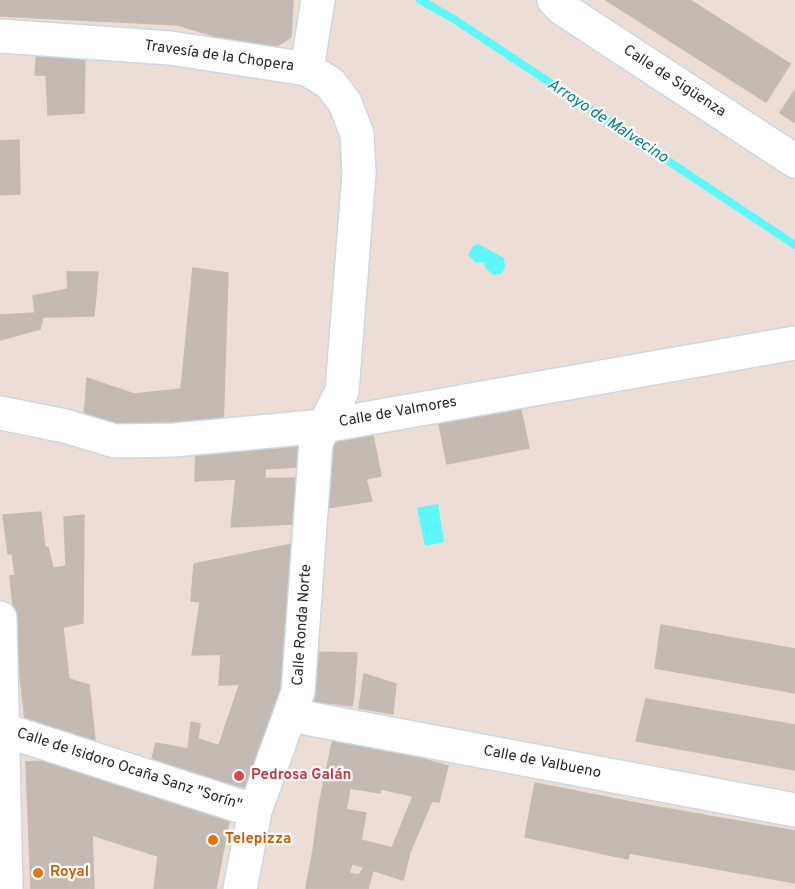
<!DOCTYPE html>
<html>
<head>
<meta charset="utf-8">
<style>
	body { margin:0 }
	canvas { display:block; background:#ecded7 }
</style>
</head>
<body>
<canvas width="795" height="889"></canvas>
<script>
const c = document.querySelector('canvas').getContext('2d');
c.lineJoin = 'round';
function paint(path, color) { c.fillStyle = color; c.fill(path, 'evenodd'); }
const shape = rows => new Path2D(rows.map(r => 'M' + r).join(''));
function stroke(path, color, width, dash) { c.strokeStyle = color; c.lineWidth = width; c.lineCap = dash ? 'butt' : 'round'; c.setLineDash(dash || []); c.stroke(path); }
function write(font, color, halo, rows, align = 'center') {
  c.font = font + ' Overpass,sans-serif'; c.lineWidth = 4.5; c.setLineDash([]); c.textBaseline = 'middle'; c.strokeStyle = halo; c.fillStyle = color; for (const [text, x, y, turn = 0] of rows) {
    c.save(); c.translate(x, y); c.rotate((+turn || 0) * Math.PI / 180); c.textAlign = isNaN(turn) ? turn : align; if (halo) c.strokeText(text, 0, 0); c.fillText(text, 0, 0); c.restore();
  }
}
const water = shape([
	[478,244,504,258,505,268,501,274,494,275,486,269,484,262,476,263,468,255,473,246],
	[438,504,444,542,425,546,417,508]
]);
const stream = shape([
	[420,0,454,19,795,245]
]);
const building = shape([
	[0,0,180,0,178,25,0,16,0,0],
	[180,0,293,0,291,37,267,52,178,25,180,0],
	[606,0,690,0,790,64,766,102,606,0],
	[37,50,85,51,84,113,48,115,46,75,35,75,37,50],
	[795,90,795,123,780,113,795,90],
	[19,140,20,194,0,195,0,141,19,140],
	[193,268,228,273,223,428,137,431,134,394,181,389,193,268],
	[67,272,98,272,94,316,43,317,40,329,0,340,0,315,35,313,33,296,68,289,67,272],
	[87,378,134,394,137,431,84,418,87,378],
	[521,410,529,448,447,464,439,424,521,410],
	[373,436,381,476,366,479,372,501,320,509,323,458,338,442,373,436],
	[265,442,300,442,298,467,265,469,265,442],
	[265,442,265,479,236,479,237,444,265,442],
	[237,444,236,479,195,481,196,445,237,444],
	[296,478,293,524,231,527,236,479,296,478],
	[41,512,45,548,8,554,3,515,41,512],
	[84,515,83,623,16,637,10,576,66,566,64,517,84,515],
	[297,543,286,653,192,655,200,602,191,601,194,564,297,543],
	[48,547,53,568,15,576,12,553,48,547],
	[661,625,795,649,795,693,655,668,661,625],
	[63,628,69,679,89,685,95,740,25,721,16,637,63,628],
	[314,652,357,653,354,694,312,689,314,652],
	[286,653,284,683,219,685,221,654,286,653],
	[364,674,396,684,393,714,359,708,364,674],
	[284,683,258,758,219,745,239,686,284,683],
	[312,689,354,694,352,706,311,701,312,689],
	[646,699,795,725,795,770,636,741,646,699],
	[191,722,200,724,198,739,258,758,248,788,151,763,156,743,188,749,191,722],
	[333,739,392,750,380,793,350,788,346,810,319,805,333,739],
	[392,750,448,766,439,802,432,801,410,852,392,848,413,796,381,789,392,750],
	[62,760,231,811,216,889,154,889,158,856,92,835,94,889,31,889,26,762,62,760],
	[535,783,641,804,628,859,525,837,535,783],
	[641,804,795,831,795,883,629,853,641,804],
	[319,805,366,813,361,840,410,852,403,880,313,851,319,805],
	[313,851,352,864,349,873,359,875,363,868,373,870,368,889,324,889,307,882,313,851],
	[307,882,324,889,306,889,307,882]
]);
const minor = shape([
	[554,0,563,9,795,161],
	[0,36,170,48,307,69,330,83,345,103,357,134,359,173,342,391,316,442,298,692,255,811,240,889],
	[307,69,318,0],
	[0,413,65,426,115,441,174,440,324,426,795,343],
	[0,618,6,889],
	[290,715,795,810],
	[4,730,255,811]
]);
const markers = [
	[239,776,6,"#e0444e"],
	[213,840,6,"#e8710a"],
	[38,873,6,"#e8710a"]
];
const streetNames = [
	["Travesía de la Chopera",219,57,8],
	["Calle de Sigüenza",674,82,33],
	["Calle de Valmores",398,413,-10],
	["Calle Ronda Norte",303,625,-86],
	["Calle de Valbueno",542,763,11],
	["Calle de Isidoro Ocaña Sanz \"Sorín\"",129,770,18]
];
const healthNames = [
	["Pedrosa Galán",251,776]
];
const foodNames = [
	["Telepizza",225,840],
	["Royal",50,873]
];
const waterNames = [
	["Arroyo de Malvecino",607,122,33]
];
paint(water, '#5df8fb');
stroke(stream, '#5df8fb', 8);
paint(building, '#c3bab4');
stroke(building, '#c7bab1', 1.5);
stroke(minor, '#ccd6e3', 36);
stroke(minor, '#fff', 33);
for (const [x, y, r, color] of markers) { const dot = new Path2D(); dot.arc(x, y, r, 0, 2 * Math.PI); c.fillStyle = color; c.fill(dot); stroke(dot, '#fff', 2); }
write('15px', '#282828', '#fff', streetNames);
write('bold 15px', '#be3a42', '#fff', healthNames, 'left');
write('bold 15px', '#c56008', '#fff', foodNames, 'left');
write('italic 16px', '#03808d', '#fff', waterNames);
</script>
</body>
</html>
